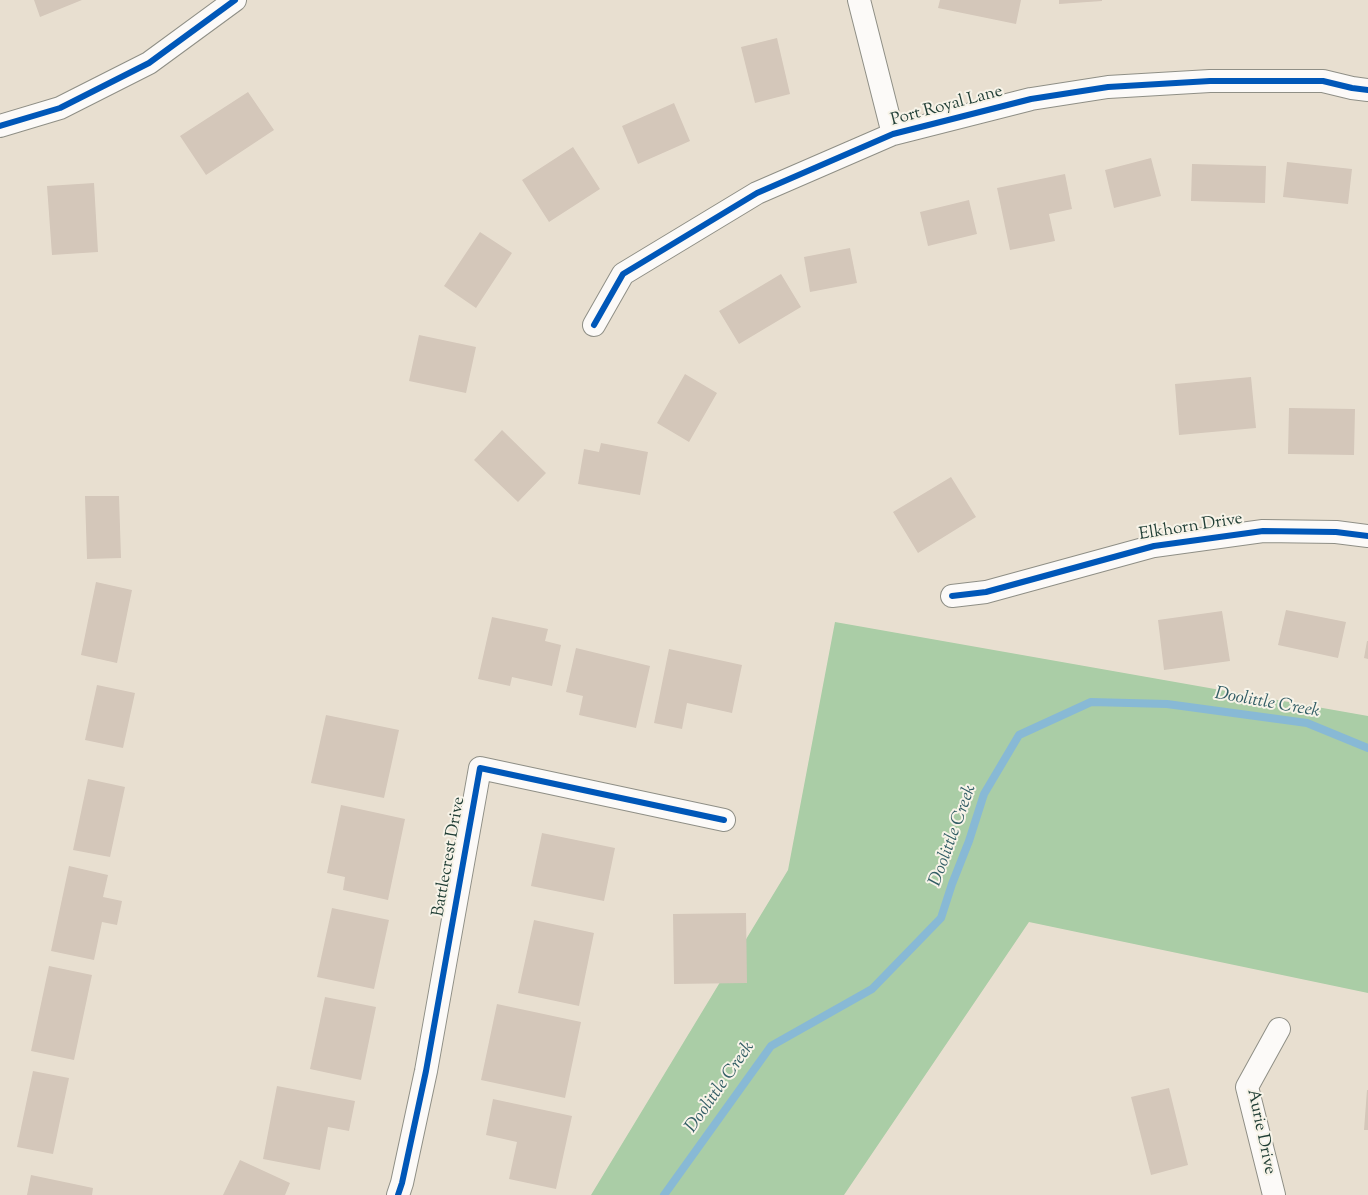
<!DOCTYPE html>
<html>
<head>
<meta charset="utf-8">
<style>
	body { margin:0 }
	canvas { display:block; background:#e8dfd0 }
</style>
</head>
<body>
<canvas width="1368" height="1195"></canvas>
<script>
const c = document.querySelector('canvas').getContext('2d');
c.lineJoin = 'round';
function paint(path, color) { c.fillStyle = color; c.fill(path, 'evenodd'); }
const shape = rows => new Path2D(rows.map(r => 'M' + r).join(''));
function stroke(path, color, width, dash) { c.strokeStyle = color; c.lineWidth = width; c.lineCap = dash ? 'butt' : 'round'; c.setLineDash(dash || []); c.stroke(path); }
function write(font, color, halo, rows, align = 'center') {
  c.font = font + ' "Sorts Mill Goudy",serif'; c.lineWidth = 4; c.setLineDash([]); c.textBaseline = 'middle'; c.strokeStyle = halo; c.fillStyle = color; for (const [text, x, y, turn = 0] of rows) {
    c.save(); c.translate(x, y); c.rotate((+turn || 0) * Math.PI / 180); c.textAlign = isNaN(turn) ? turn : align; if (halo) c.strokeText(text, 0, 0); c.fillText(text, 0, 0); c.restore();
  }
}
const forest = shape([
	[835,622,1368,716,1368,993,1029,922,844,1195,591,1195,788,870]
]);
const stream = shape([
	[664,1195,771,1046,872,989,941,918,952,884,969,841,984,794,1019,735,1091,702,1167,704,1307,723,1368,748]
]);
const building = shape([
	[34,0,82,0,40,17],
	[940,0,1021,0,1016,24,938,8],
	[1059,0,1102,0,1102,1,1059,4],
	[777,38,790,94,755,103,741,47],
	[248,92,274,130,206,175,180,136],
	[674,103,690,141,638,164,622,126],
	[573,147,600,189,549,222,522,180],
	[1151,158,1161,196,1114,208,1105,170],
	[1287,162,1352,169,1348,204,1283,197],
	[1192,164,1266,166,1265,203,1191,201],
	[1065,174,1072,209,1049,214,1055,241,1010,250,997,188],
	[94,183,98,252,52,255,47,186],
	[969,200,977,234,928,246,920,212],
	[480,232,512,253,476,308,444,286],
	[850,248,857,283,810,292,804,257],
	[781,274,801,307,739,344,719,311],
	[419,335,476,347,466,393,409,381],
	[685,374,717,393,689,442,657,423],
	[1251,377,1256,428,1179,435,1175,384],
	[1289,408,1355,409,1354,455,1288,454],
	[502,430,546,473,518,502,474,460],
	[601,443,648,452,640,495,578,484,584,449,599,452],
	[951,477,976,517,918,553,893,512],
	[85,496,119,496,121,558,87,559],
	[96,582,132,590,117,663,81,655],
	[1286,610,1346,622,1338,658,1278,645],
	[1222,611,1230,661,1164,670,1158,620],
	[492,617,548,629,545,641,561,645,552,686,512,677,510,686,478,679],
	[1367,641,1368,641,1368,659,1364,658],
	[576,648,650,666,636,728,579,715,583,696,566,692],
	[669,649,742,665,732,713,687,703,682,729,654,723],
	[97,685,135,693,123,748,85,740],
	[326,715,399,730,384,798,311,783],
	[88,779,125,787,110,857,73,850],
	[341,805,405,819,388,900,343,890,345,877,327,873],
	[542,833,615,848,604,901,531,886],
	[69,866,108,875,103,897,122,901,117,925,102,922,94,960,51,951],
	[332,908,389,920,374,989,317,977],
	[746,913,747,983,674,984,673,914],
	[534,920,594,933,579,1006,518,993],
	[49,966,92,975,74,1060,31,1051],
	[325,997,376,1007,361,1080,310,1069],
	[497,1004,581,1022,565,1098,481,1080],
	[33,1071,69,1078,53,1154,17,1147],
	[277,1086,355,1101,349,1131,328,1127,320,1170,263,1159],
	[1169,1088,1188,1165,1151,1175,1131,1097],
	[1367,1090,1368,1090,1368,1130,1364,1130],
	[493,1099,572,1116,556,1189,509,1179,517,1142,486,1135],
	[240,1160,290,1183,285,1195,223,1195],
	[31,1175,93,1188,92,1195,27,1195]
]);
const minor = shape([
	[859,0,893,134],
	[0,126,60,108,149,63,235,0],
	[594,325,623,274,757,193,893,134,1031,99,1108,87,1210,81,1323,81,1352,88,1368,90],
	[952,596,986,592,1154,546,1263,531,1336,532,1368,536],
	[398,1195,402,1183,426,1071,480,768,724,820],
	[1274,1195,1247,1087,1279,1029]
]);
const cycleway = shape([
	[0,126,60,108,149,63,235,0],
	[594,325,623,274,757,193,893,134,1031,99,1108,87,1210,81,1323,81,1352,88,1368,90],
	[952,596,986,592,1154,546,1263,531,1336,532,1368,536],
	[398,1195,402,1183,426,1071,480,768,724,820]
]);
const streetNames = [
	["Port Royal Lane",947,107,-15],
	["Elkhorn Drive",1191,528,-9],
	["Battlecrest Drive",450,857,-80],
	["Aurie Drive",1260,1132,78]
];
const waterNames = [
	["Doolittle Creek",1267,704,10],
	["Doolittle Creek",954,836,-70],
	["Doolittle Creek",721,1088,-55]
];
paint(forest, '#aacda6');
stroke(stream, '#88b9d5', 8);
paint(building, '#d4c7ba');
stroke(minor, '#8f8f86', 24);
stroke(minor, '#fcfaf8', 22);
stroke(cycleway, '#0057b8', 6);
write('17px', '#1f3d34', '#f7f3e8', streetNames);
write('italic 18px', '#325d65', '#f7f3e8', waterNames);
</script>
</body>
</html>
